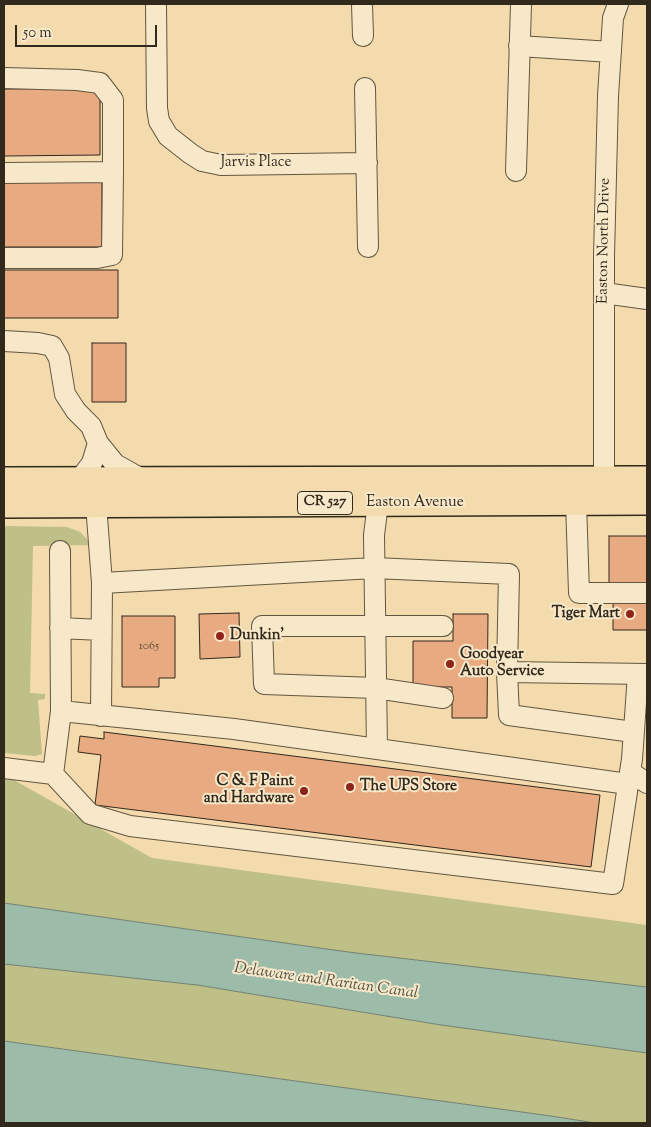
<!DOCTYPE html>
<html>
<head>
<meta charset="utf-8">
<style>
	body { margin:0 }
	#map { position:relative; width:651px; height:1127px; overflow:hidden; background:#f4dbad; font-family:"Sorts Mill Goudy",serif }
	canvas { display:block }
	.frame { position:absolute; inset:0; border:5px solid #32291d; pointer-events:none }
	.scale { position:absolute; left:15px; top:25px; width:142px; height:22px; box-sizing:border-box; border:2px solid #32291d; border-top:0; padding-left:6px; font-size:15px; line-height:18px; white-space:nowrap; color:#32291d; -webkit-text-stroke:4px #f8e8ca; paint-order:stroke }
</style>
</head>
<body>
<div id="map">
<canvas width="651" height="1127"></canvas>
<div class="frame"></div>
<div class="scale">50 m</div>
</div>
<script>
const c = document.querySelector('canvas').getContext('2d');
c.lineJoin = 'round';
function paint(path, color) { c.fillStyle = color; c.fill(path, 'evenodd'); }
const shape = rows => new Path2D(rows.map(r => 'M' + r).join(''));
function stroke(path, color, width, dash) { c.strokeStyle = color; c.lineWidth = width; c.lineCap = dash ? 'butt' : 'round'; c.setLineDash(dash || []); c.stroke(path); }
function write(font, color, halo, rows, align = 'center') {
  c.font = font + ' "Sorts Mill Goudy",serif'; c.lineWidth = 4; c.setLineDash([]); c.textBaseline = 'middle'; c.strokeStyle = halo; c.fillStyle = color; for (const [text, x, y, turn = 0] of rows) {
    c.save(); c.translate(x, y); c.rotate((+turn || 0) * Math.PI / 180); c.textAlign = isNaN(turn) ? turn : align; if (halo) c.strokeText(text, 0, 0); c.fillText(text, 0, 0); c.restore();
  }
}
const green = shape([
	[4,526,67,527,80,532,87,539,90,545,33,546,30,693,45,694,45,699,38,700,42,754,35,756,4,753],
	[4,776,7,776,152,858,647,925,647,987,348,952,4,903],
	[4,964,197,985,441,1025,647,1053,647,1123,595,1123,551,1116,4,1041]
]);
const water = shape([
	[4,903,348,952,647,987,647,1053,441,1025,197,985,4,964,4,903],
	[4,1041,551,1116,595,1123,4,1123,4,1041]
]);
const building = shape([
	[100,88,100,155,4,156,4,89,100,88],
	[102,178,102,247,4,247,4,179,102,178],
	[4,270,118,270,118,318,4,318,4,270],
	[92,343,126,343,126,402,92,402,92,343],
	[609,536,647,536,647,587,609,587,609,536],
	[613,599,647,599,647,630,613,630,613,599],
	[239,613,240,657,200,659,199,614,239,613],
	[453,614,488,614,487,718,452,718,452,687,413,687,413,641,453,641,453,614],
	[122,616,175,616,175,678,159,678,159,687,122,687,122,616],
	[104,732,600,795,591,867,95,805,101,755,78,752,80,736,104,739,104,732]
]);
const minor = shape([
	[156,4,157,108,159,121,168,136,191,154,202,161,221,165,367,163],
	[362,4,363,36],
	[519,46,611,52],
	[4,78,77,80,100,83,113,100,113,172,4,173],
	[365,88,368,247],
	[516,171,521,4],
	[4,258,97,258,112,255,113,172],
	[604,293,647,299],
	[4,341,38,343,52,346,59,358,65,394,76,411,91,426,98,443,115,464,142,479],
	[80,479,92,463,98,443],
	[604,479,604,256,608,96,613,18,618,4],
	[576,502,579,593,647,593],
	[96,504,102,583,101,716],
	[60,551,61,711,53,774,90,814,130,826,613,884,632,759,638,674],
	[102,583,374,568,509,574,507,672,509,715,633,732],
	[60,628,101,630],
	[507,672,647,674],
	[443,698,376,688,264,684,262,626,443,626],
	[61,711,234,729,628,784],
	[377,749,374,535,378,503],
	[4,768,53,774],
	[630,772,647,783]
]);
const major = shape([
	[4,480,647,479],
	[4,505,647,502]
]);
const markers = [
	[630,614,5,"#8f2418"],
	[220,636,5,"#8f2418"],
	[450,664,5,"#8f2418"],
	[350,787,5,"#8f2418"],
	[304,791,5,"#8f2418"]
];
const numberNames = [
	["1065",149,647]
];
const shields = [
	[325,503,55]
];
const shieldNames = [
	["CR 527",325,503]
];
const streetNames = [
	["Jarvis Place",256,163],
	["Easton North Drive",605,241,-89],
	["Easton Avenue",415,503]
];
const poiNames = [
	["Tiger Mart",620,614,"right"],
	["Dunkin'",230,636],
	["Goodyear",460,655],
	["Auto Service",460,672],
	["C & F Paint",294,782,"right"],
	["and Hardware",294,799,"right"],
	["The UPS Store",360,787]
];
const waterNames = [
	["Delaware and Raritan Canal",326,982,8]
];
paint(green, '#bec088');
paint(water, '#9cbba9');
stroke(water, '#728171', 1);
paint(building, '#e7aa81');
stroke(building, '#32291d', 1);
stroke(minor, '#625641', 22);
stroke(major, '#32291d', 28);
stroke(minor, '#f8e8ca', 20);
stroke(major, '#f4dbad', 25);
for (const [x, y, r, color] of markers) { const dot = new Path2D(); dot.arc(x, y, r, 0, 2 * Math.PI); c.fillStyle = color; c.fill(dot); stroke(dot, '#f8e8ca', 2); }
write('12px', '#5f4936', null, numberNames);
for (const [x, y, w] of shields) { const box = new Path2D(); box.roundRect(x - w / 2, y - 11.5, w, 23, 4); c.fillStyle = '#f8e8ca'; c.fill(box); stroke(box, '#32291d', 1); }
write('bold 14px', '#32291d', null, shieldNames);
write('15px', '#32291d', '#f8e8ca', streetNames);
write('bold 15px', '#32291d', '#f8e8ca', poiNames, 'left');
write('italic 16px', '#4c4e40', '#f8e8ca', waterNames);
</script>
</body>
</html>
